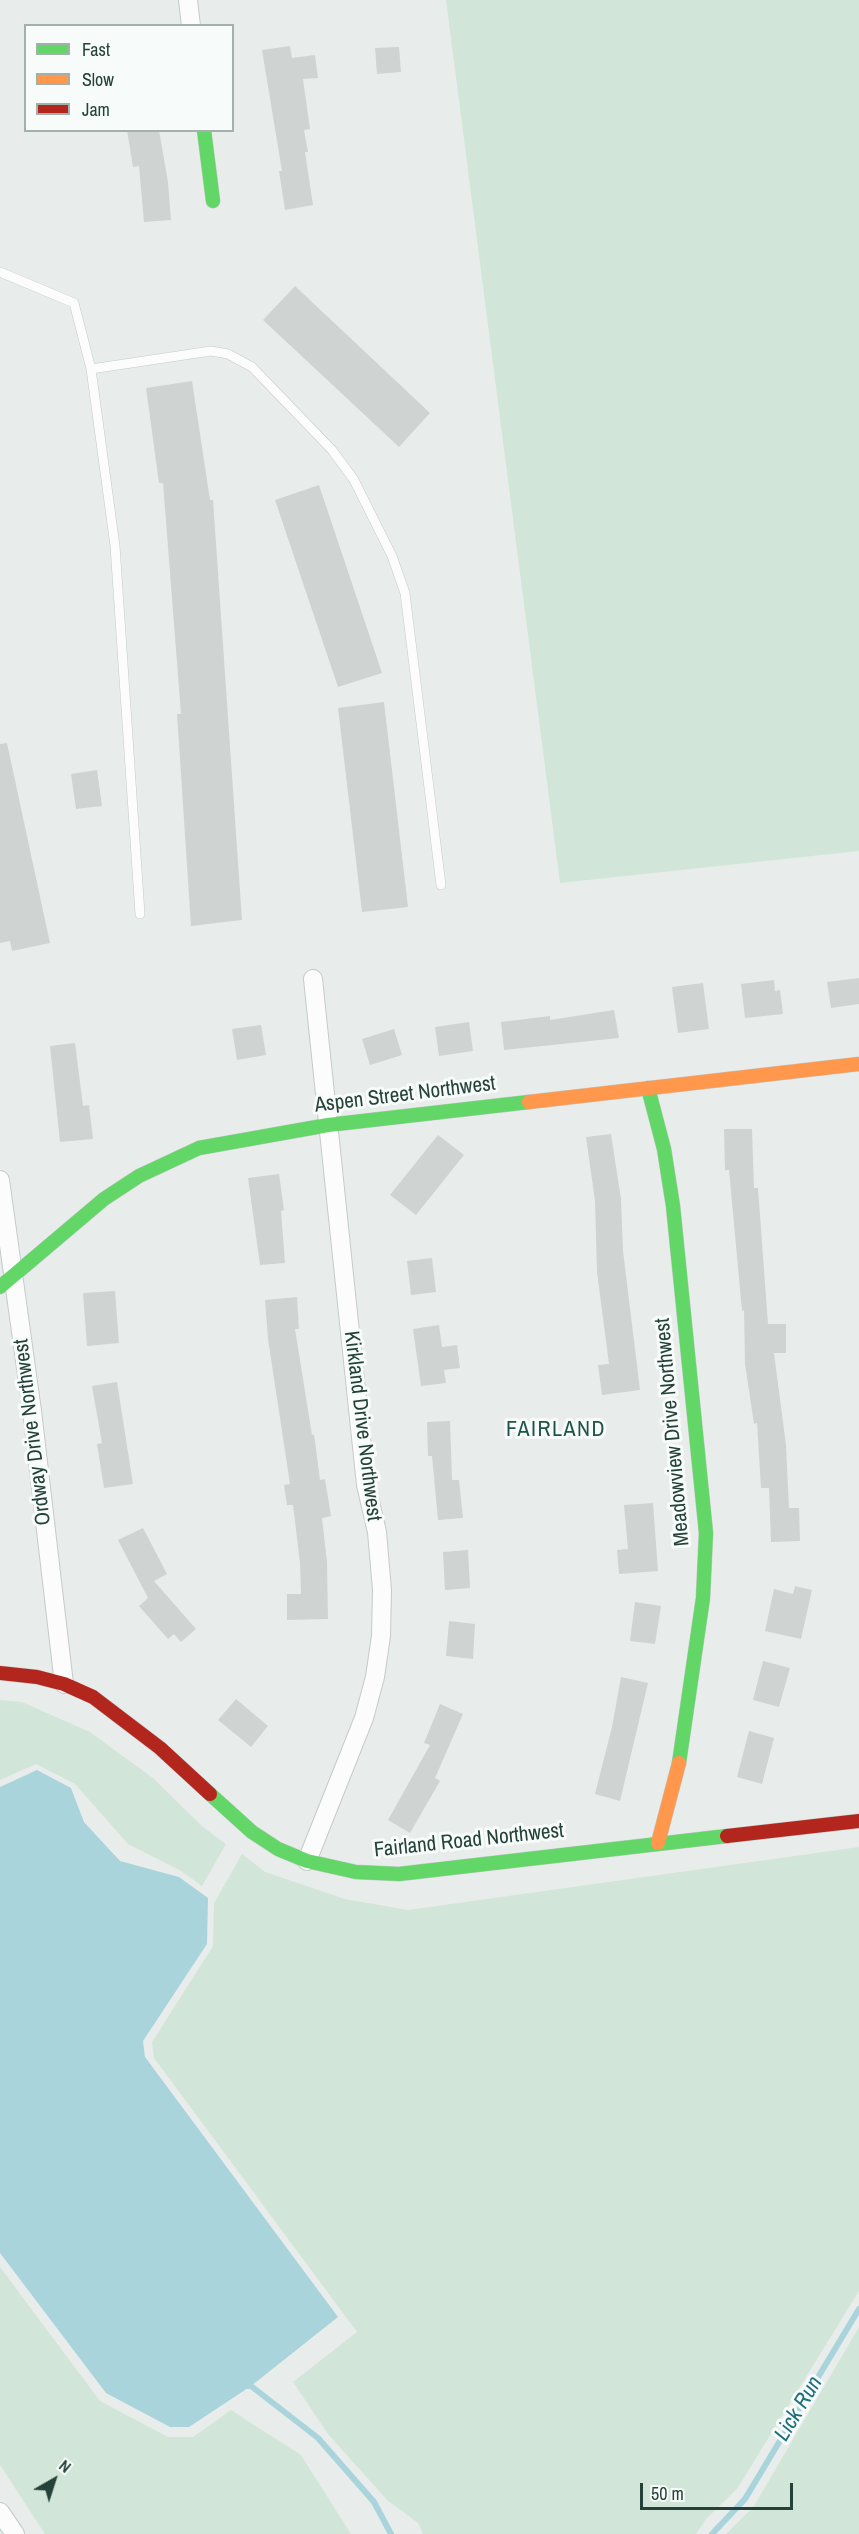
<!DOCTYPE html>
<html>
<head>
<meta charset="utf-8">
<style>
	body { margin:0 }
	#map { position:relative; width:859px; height:2534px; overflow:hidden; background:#e8edeb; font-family:"Archivo Narrow",sans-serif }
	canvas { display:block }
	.legend { position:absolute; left:24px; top:24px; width:210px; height:108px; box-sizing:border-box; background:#f7fbf9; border:2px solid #a3b1ad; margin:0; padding:8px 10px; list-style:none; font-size:18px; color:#24423a }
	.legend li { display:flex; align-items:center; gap:12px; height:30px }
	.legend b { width:30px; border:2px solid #a3b1ad }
	.north { position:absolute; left:24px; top:2450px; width:60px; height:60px; -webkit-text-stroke:4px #f7fbf9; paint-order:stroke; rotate:39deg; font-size:16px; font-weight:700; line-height:24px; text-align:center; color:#24423a }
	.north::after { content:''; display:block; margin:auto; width:21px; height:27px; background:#24423a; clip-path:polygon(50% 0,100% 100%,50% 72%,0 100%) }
	.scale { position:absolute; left:640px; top:2483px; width:153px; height:27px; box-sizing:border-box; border:3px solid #24423a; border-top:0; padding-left:8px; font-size:18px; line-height:21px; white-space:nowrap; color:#24423a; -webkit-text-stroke:4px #f7fbf9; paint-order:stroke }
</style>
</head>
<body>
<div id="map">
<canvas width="859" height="2534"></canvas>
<ul class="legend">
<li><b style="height:8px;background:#63d668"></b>Fast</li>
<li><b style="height:8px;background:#ff974d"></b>Slow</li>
<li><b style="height:8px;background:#b3261e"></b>Jam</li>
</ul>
<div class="north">N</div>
<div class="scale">50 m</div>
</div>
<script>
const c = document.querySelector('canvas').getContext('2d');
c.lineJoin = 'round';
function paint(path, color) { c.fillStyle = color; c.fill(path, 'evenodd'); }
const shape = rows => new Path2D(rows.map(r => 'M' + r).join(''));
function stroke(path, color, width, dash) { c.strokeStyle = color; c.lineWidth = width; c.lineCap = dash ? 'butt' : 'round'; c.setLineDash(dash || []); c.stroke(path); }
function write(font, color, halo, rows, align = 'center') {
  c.font = font + ' "Archivo Narrow",sans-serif'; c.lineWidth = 6; c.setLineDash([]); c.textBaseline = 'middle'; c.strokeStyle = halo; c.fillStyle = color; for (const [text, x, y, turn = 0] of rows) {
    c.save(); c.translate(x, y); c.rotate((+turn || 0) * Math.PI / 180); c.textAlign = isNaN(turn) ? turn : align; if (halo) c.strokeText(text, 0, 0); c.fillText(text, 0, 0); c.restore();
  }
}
const green = shape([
	[446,0,859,0,859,851,560,883],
	[0,1700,22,1702,90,1732,153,1778,203,1827,226,1844,202,1886,181,1871,128,1844,75,1784,36,1764,0,1780],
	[859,1847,859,2291,737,2489,706,2519,696,2534,423,2534,418,2523,387,2500,328,2434,293,2382,357,2332,154,2058,152,2042,213,1946,214,1903,242,1854,265,1872,345,1899,408,1910],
	[0,2267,100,2401,168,2437,193,2437,231,2410,301,2455,351,2534,45,2534,0,2465],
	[859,2327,859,2534,726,2534,754,2506]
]);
const water = shape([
	[37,1770,71,1788,84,1822,120,1861,179,1877,208,1898,207,1944,143,2041,145,2057,338,2317,251,2386,189,2427,170,2427,106,2393,0,2253,0,1787]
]);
const stream = shape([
	[245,2386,251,2386,318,2438,374,2502,391,2534],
	[712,2534,745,2499,859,2309]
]);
const building = shape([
	[290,46,292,58,315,55,318,78,303,79,310,129,304,130,308,152,305,152,313,205,285,210,279,171,282,171,262,50],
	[399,47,401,72,377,74,375,48],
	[127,130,159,130,168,182,171,220,144,222,139,166,133,167],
	[295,286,430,413,399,447,263,320],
	[192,381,210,500,213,500,242,920,191,926,177,714,181,714,163,483,159,483,146,388],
	[319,485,382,673,338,687,275,500],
	[384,702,408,907,362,912,338,708],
	[7,743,50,943,12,951,10,941,0,943,0,744],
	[97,770,102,806,76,809,71,774],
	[859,978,859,1004,831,1008,827,982],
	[774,980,775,991,780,990,783,1014,745,1018,741,984],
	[703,983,709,1029,678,1033,672,987],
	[614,1010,619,1038,504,1050,501,1022,550,1016,550,1020],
	[469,1022,473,1051,439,1056,435,1027],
	[261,1025,266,1055,237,1060,232,1029],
	[394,1029,402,1055,370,1065,362,1039],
	[75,1043,83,1106,89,1105,93,1139,60,1142,50,1046],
	[724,1129,752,1129,754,1188,758,1188,768,1324,786,1324,786,1353,774,1353,786,1445,789,1508,799,1508,800,1541,771,1542,769,1488,761,1488,757,1423,754,1424,745,1364,744,1310,742,1311,729,1170,725,1170],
	[611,1134,621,1199,623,1251,640,1390,602,1395,598,1365,609,1364,597,1272,595,1201,586,1137],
	[438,1135,464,1155,416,1215,390,1195],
	[279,1174,284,1210,281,1211,285,1263,260,1265,248,1178],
	[432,1258,436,1292,411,1295,407,1261],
	[115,1291,119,1343,87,1346,83,1293],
	[297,1297,299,1329,295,1329,312,1435,314,1434,320,1480,325,1479,331,1516,322,1518,327,1562,328,1619,287,1620,287,1594,301,1594,300,1563,293,1505,287,1505,284,1485,290,1484,268,1339,265,1300],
	[439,1325,442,1347,457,1345,460,1368,444,1370,446,1383,421,1386,413,1329],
	[117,1382,133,1484,104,1488,97,1444,102,1443,92,1386],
	[450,1421,452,1480,459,1480,463,1518,438,1520,432,1456,428,1456,427,1422],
	[653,1503,658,1571,619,1574,617,1550,628,1549,624,1505],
	[143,1528,167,1574,154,1581,196,1629,181,1642,174,1634,168,1639,139,1606,148,1598,118,1540],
	[468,1550,470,1588,445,1590,443,1552],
	[795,1586,812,1590,801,1639,765,1631,774,1589,793,1594],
	[635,1602,661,1606,655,1644,630,1641],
	[449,1621,475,1624,473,1659,446,1656],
	[763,1661,790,1668,779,1707,753,1700],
	[621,1677,648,1683,620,1801,595,1794,612,1727],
	[236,1699,268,1726,251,1747,218,1720],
	[440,1704,463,1714,435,1778,440,1781,410,1833,388,1820,430,1745,424,1743],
	[749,1731,774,1738,762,1784,737,1777]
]);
const lane = shape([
	[0,272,74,303,91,369,115,546,140,914],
	[91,369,211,351,228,354,252,367,332,450,354,480,392,556,405,593,441,885]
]);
const street = shape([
	[188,0,191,26],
	[0,1180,32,1411,64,1684],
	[307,1861,364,1718,375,1677,381,1636,382,1590,377,1532,366,1485,313,979],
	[0,2512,15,2534]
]);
const fast = shape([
	[204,130,213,201],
	[648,1088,664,1149,673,1206,706,1533,703,1598,679,1763],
	[0,1287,104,1199,139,1176,199,1148,328,1125,529,1102],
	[210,1794,252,1832,278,1849,307,1861,356,1872,399,1874,727,1836]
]);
const slow = shape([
	[529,1102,859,1064],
	[658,1843,679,1763]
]);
const jam = shape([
	[0,1673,37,1677,64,1684,93,1697,160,1748,210,1794],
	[727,1836,859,1821]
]);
const streetNames = [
	["Aspen Street Northwest",405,1095,-7],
	["Kirkland Drive Northwest",362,1426,83],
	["Ordway Drive Northwest",33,1432,-97],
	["Meadowview Drive Northwest",673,1432,-95],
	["Fairland Road Northwest",469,1841,-6]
];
const neighbourhoodNames = [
	["FAIRLAND",556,1430]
];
const waterNames = [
	["Lick Run",799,2409,-59]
];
paint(green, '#d1e6d8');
paint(water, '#a9d4db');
stroke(stream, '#a9d4db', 6);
paint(building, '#cfd4d2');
stroke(lane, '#c5cac8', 10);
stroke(street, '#c5cac8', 20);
stroke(fast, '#c3cbc8', 15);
stroke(slow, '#c3cbc8', 15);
stroke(jam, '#c3cbc8', 15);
stroke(lane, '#fcfcfc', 9);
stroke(street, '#fcfcfc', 18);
stroke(fast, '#63d668', 14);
stroke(slow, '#ff974d', 14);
stroke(jam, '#b3261e', 14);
write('21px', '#24423a', '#f7fbf9', streetNames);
c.letterSpacing = '1.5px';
write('22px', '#1f5548', '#f7fbf9', neighbourhoodNames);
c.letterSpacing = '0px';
write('italic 22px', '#1c6f80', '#f7fbf9', waterNames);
</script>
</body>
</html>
